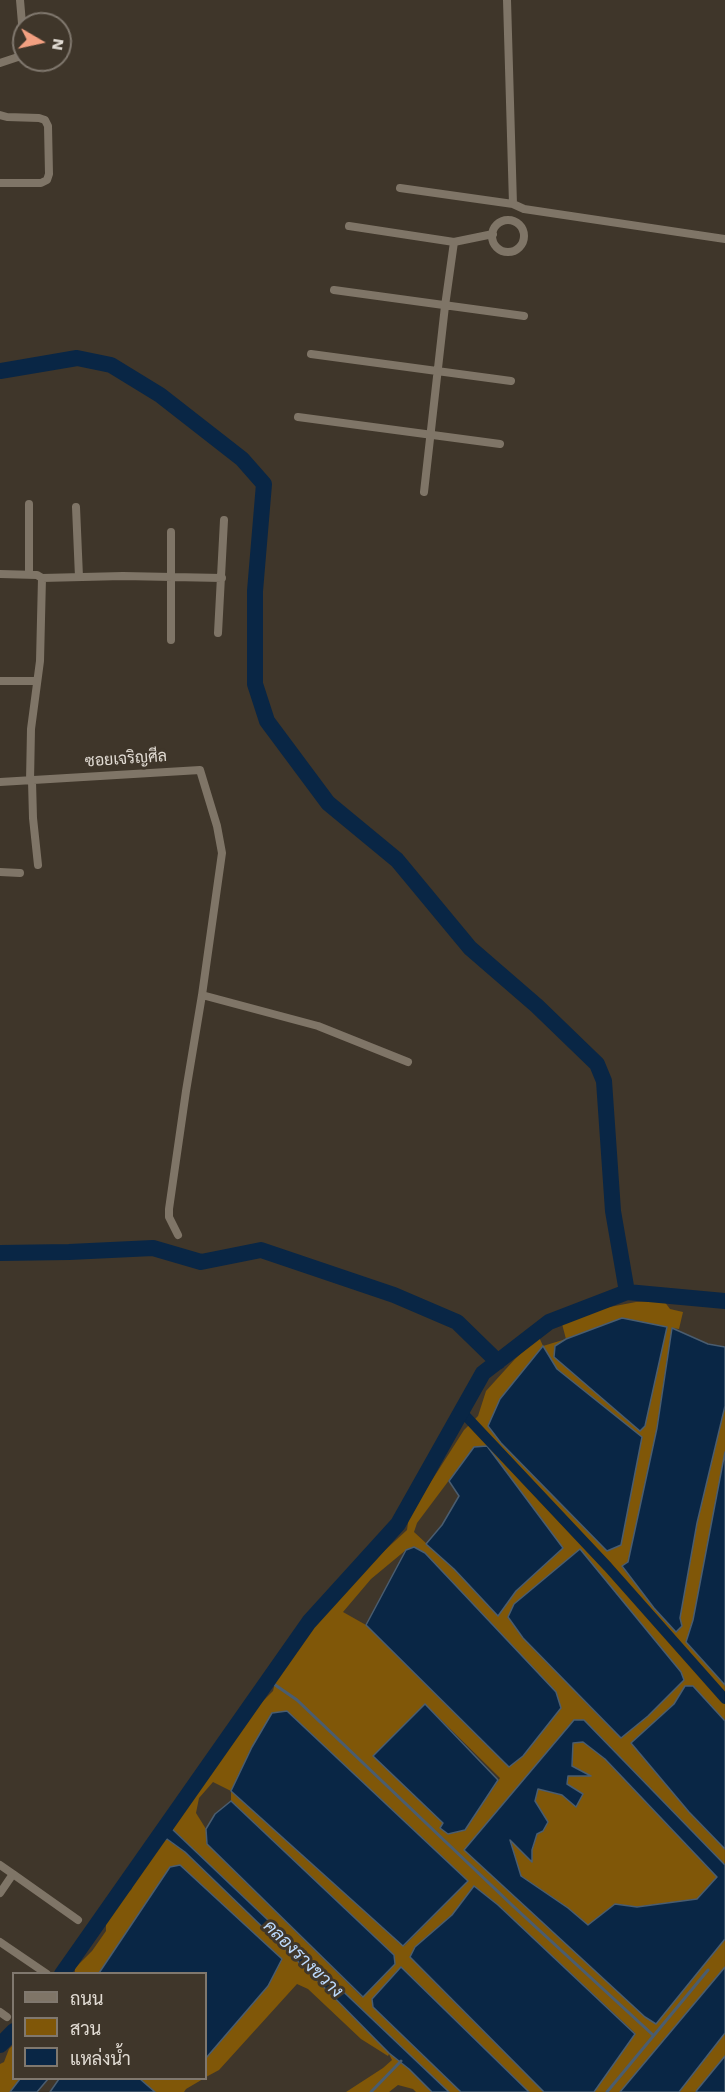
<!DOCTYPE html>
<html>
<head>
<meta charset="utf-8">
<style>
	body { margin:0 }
	#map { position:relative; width:725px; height:2092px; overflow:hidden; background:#3f362a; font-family:"Work Sans",Sarabun,sans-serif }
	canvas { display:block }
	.legend { position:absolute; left:12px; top:1972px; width:195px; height:108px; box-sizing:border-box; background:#3f362a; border:2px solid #80786e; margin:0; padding:8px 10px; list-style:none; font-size:18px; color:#e2dcd4 }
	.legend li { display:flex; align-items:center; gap:12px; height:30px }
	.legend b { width:30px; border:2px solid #80786e }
	.north { position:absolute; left:12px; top:12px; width:60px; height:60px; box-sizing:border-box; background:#3f362a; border:2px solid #80786e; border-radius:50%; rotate:99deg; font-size:16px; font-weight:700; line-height:24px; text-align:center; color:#e2dcd4 }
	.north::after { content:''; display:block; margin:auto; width:21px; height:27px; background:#f2a081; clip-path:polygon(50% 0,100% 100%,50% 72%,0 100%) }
</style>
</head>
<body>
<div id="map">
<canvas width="725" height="2092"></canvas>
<ul class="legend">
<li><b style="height:8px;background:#7f7567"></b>ถนน</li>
<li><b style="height:16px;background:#805708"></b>สวน</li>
<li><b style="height:16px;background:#092645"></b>แหล่งน้ำ</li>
</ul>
<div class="north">N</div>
</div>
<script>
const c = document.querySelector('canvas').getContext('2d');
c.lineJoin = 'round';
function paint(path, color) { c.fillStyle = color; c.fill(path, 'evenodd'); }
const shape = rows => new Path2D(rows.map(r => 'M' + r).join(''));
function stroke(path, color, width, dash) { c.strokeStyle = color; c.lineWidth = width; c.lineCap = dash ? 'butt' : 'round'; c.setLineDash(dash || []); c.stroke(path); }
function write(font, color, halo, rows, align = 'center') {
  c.font = font + ' "Work Sans",Sarabun,sans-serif'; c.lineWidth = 6; c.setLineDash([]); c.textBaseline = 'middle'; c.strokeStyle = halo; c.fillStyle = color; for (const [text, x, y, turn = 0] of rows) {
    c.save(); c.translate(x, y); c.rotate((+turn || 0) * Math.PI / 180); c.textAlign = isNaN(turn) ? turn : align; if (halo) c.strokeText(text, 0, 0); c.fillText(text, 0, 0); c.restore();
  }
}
const green = shape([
	[664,1301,670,1309,683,1312,679,1329,672,1328,657,1428,628,1562,622,1567,654,1608,677,1632,682,1626,680,1618,697,1523,725,1406,725,1452,693,1620,686,1642,725,1685,725,1721,693,1686,685,1686,674,1704,631,1743,689,1812,725,1849,725,1866,584,1721,464,1850,656,2023,725,1939,725,1967,620,2092,594,2092,635,2033,498,1905,474,1886,452,1915,415,1947,410,1957,544,2092,529,2092,401,1967,373,2007,461,2092,449,2092,171,1828,172,1821,250,1714,273,1691,277,1675,329,1607,372,1562,407,1530,409,1516,464,1430,478,1416,486,1391,515,1359,539,1337,543,1346,566,1339,562,1324,599,1309,636,1302],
	[543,1347,557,1369,608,1551,501,1443,488,1427],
	[474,1447,563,1548,516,1591,498,1616,454,1569,414,1532,417,1523],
	[414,1547,509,1767,366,1625,343,1612,371,1579,406,1550],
	[580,1550,681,1672,684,1680,648,1716,621,1738,523,1638,508,1617],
	[425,1704,500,1778,465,1830,443,1823],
	[288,1712,468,1881,404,1946,231,1791,252,1747,272,1713],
	[213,1782,231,1791,231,1801,394,1955,362,1997,207,1844,206,1829,196,1813,199,1798],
	[583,1741,605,1759,717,1877,697,1899,637,1907,615,1904,588,1926,568,1908,521,1876,510,1839,532,1861,532,1850,537,1834,535,1801,538,1789,562,1795,576,1806,567,1784,568,1776,590,1776,572,1766,573,1743],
	[167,1839,185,1852,212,1877,312,1975,389,2053,409,2069,432,2092,416,2092,413,2089,398,2085,389,2092,346,2092,383,2068,392,2060,389,2054,388,2056,361,2039,308,1989,297,1984,219,2070,206,2077,206,2058,268,1986,282,1959,170,1867,99,1973,75,1973,75,1968,92,1951,106,1931,106,1921,117,1899,131,1890,143,1863,161,1841],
	[725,2033,725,2056,696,2092,679,2092],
	[13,2045,14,2078,20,2079,10,2092,0,2092,0,2064,4,2062,9,2049],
	[140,2079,203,2079,186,2089,184,2092,155,2092]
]);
const water = shape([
	[622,1318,667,1327,645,1426,640,1431,554,1357,555,1346,566,1339,622,1318],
	[672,1328,708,1344,725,1347,725,1406,697,1523,680,1618,682,1626,676,1632,654,1608,622,1566,628,1562,657,1428,672,1328],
	[543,1346,557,1369,642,1437,621,1545,607,1551,501,1443,488,1426,500,1399,543,1346],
	[487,1446,563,1548,516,1591,498,1616,454,1569,426,1544,442,1525,459,1496,449,1481,474,1447,487,1446],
	[725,1452,725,1685,686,1642,693,1620,725,1452],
	[414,1547,425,1553,556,1692,561,1708,523,1756,509,1767,366,1625,406,1550,414,1547],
	[580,1549,681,1672,684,1680,648,1716,621,1738,523,1638,508,1617,514,1604,580,1549],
	[685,1686,693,1686,725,1721,725,1849,689,1812,631,1743,674,1704,685,1686],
	[425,1704,498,1780,465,1830,448,1834,440,1828,443,1823,373,1756,425,1704],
	[287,1711,468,1881,403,1946,231,1791,252,1747,272,1713,287,1711],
	[574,1720,584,1720,725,1865,725,1939,656,2024,645,2017,464,1850,574,1720],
	[583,1742,605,1759,717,1877,697,1899,637,1907,615,1904,588,1925,568,1908,521,1876,510,1840,532,1862,532,1850,537,1834,543,1831,548,1822,535,1801,538,1789,562,1795,576,1807,583,1794,567,1784,568,1776,591,1776,572,1766,573,1743,583,1742],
	[231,1801,394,1955,395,1964,363,1997,207,1844,206,1829,215,1814,231,1801],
	[172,1821,171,1828,449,2092,432,2092,409,2069,389,2053,312,1975,185,1852,167,1839,161,1841,172,1821],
	[180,1865,282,1959,268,1986,206,2058,206,1974,99,1973,170,1867,180,1865],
	[474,1886,498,1905,635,2034,594,2092,544,2092,410,1957,415,1947,452,1915,474,1886],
	[401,1967,529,2092,461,2092,373,2007,372,1999,401,1967],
	[725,1967,725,2033,679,2092,620,2092,725,1967],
	[725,2056,725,2092,696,2092,697,2090,725,2056],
	[20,2079,20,2078,48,2079,37,2092,10,2092,20,2079],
	[59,2079,140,2079,155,2092,50,2092,59,2079]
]);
const stream = shape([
	[268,1680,297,1700,513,1906,653,2035],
	[371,2092,401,2061],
	[607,2092,708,1970]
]);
const canal = shape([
	[462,1412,608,1567,725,1699]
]);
const river = shape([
	[0,371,77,358,111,365,160,395,242,459,264,484,255,591,255,684,267,721,328,803,397,860,470,948,537,1006,597,1064,604,1081,613,1211,627,1292],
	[0,1253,69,1252,153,1248,201,1262,261,1250,394,1295,457,1322,498,1362],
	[62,1974,309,1622,398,1524,483,1373,549,1322,627,1292,725,1301],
	[0,2045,14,2031]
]);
const street = shape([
	[507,0,513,204,524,209,725,239],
	[0,63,18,57,21,54,24,47,20,0],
	[0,115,7,117,39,118,45,120,48,126,49,174,47,180,41,183,0,183],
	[400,188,513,204],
	'492 236a16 16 0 1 1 32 0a16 16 0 1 1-32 0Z',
	[349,226,454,242,493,234],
	[334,290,524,316],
	[311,354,511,381],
	[298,417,500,444],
	[424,492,445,306,454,242],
	[76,507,79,577],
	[171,532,171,640],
	[0,574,37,575,42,578,40,661,31,729,30,781],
	[29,574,29,504],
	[42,578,123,576,222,578],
	[218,633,224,520],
	[0,681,36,681],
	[32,781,33,818,38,865],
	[0,782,200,770,217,826,222,853,202,995,186,1091,169,1209,169,1217,178,1235],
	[0,872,20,873],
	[202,995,318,1026,408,1062],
	[0,1865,13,1874],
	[0,1893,13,1874,78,1920],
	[0,1942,47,1974],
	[0,2012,7,2017]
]);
const streetNames = [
	["ซอยเจริญศีล",126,759,-4]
];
const waterNames = [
	["คลองรางขวาง",303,1959,44]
];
paint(green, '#805708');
paint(water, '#092645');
stroke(water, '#4a5d70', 1.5);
stroke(stream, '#4a5d70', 3);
stroke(canal, '#092645', 10);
stroke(river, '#092645', 16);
stroke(street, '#7f7567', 8);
write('16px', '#e2dcd4', '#3f362a', streetNames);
write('italic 18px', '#bcd9fc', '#3f362a', waterNames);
</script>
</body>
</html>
